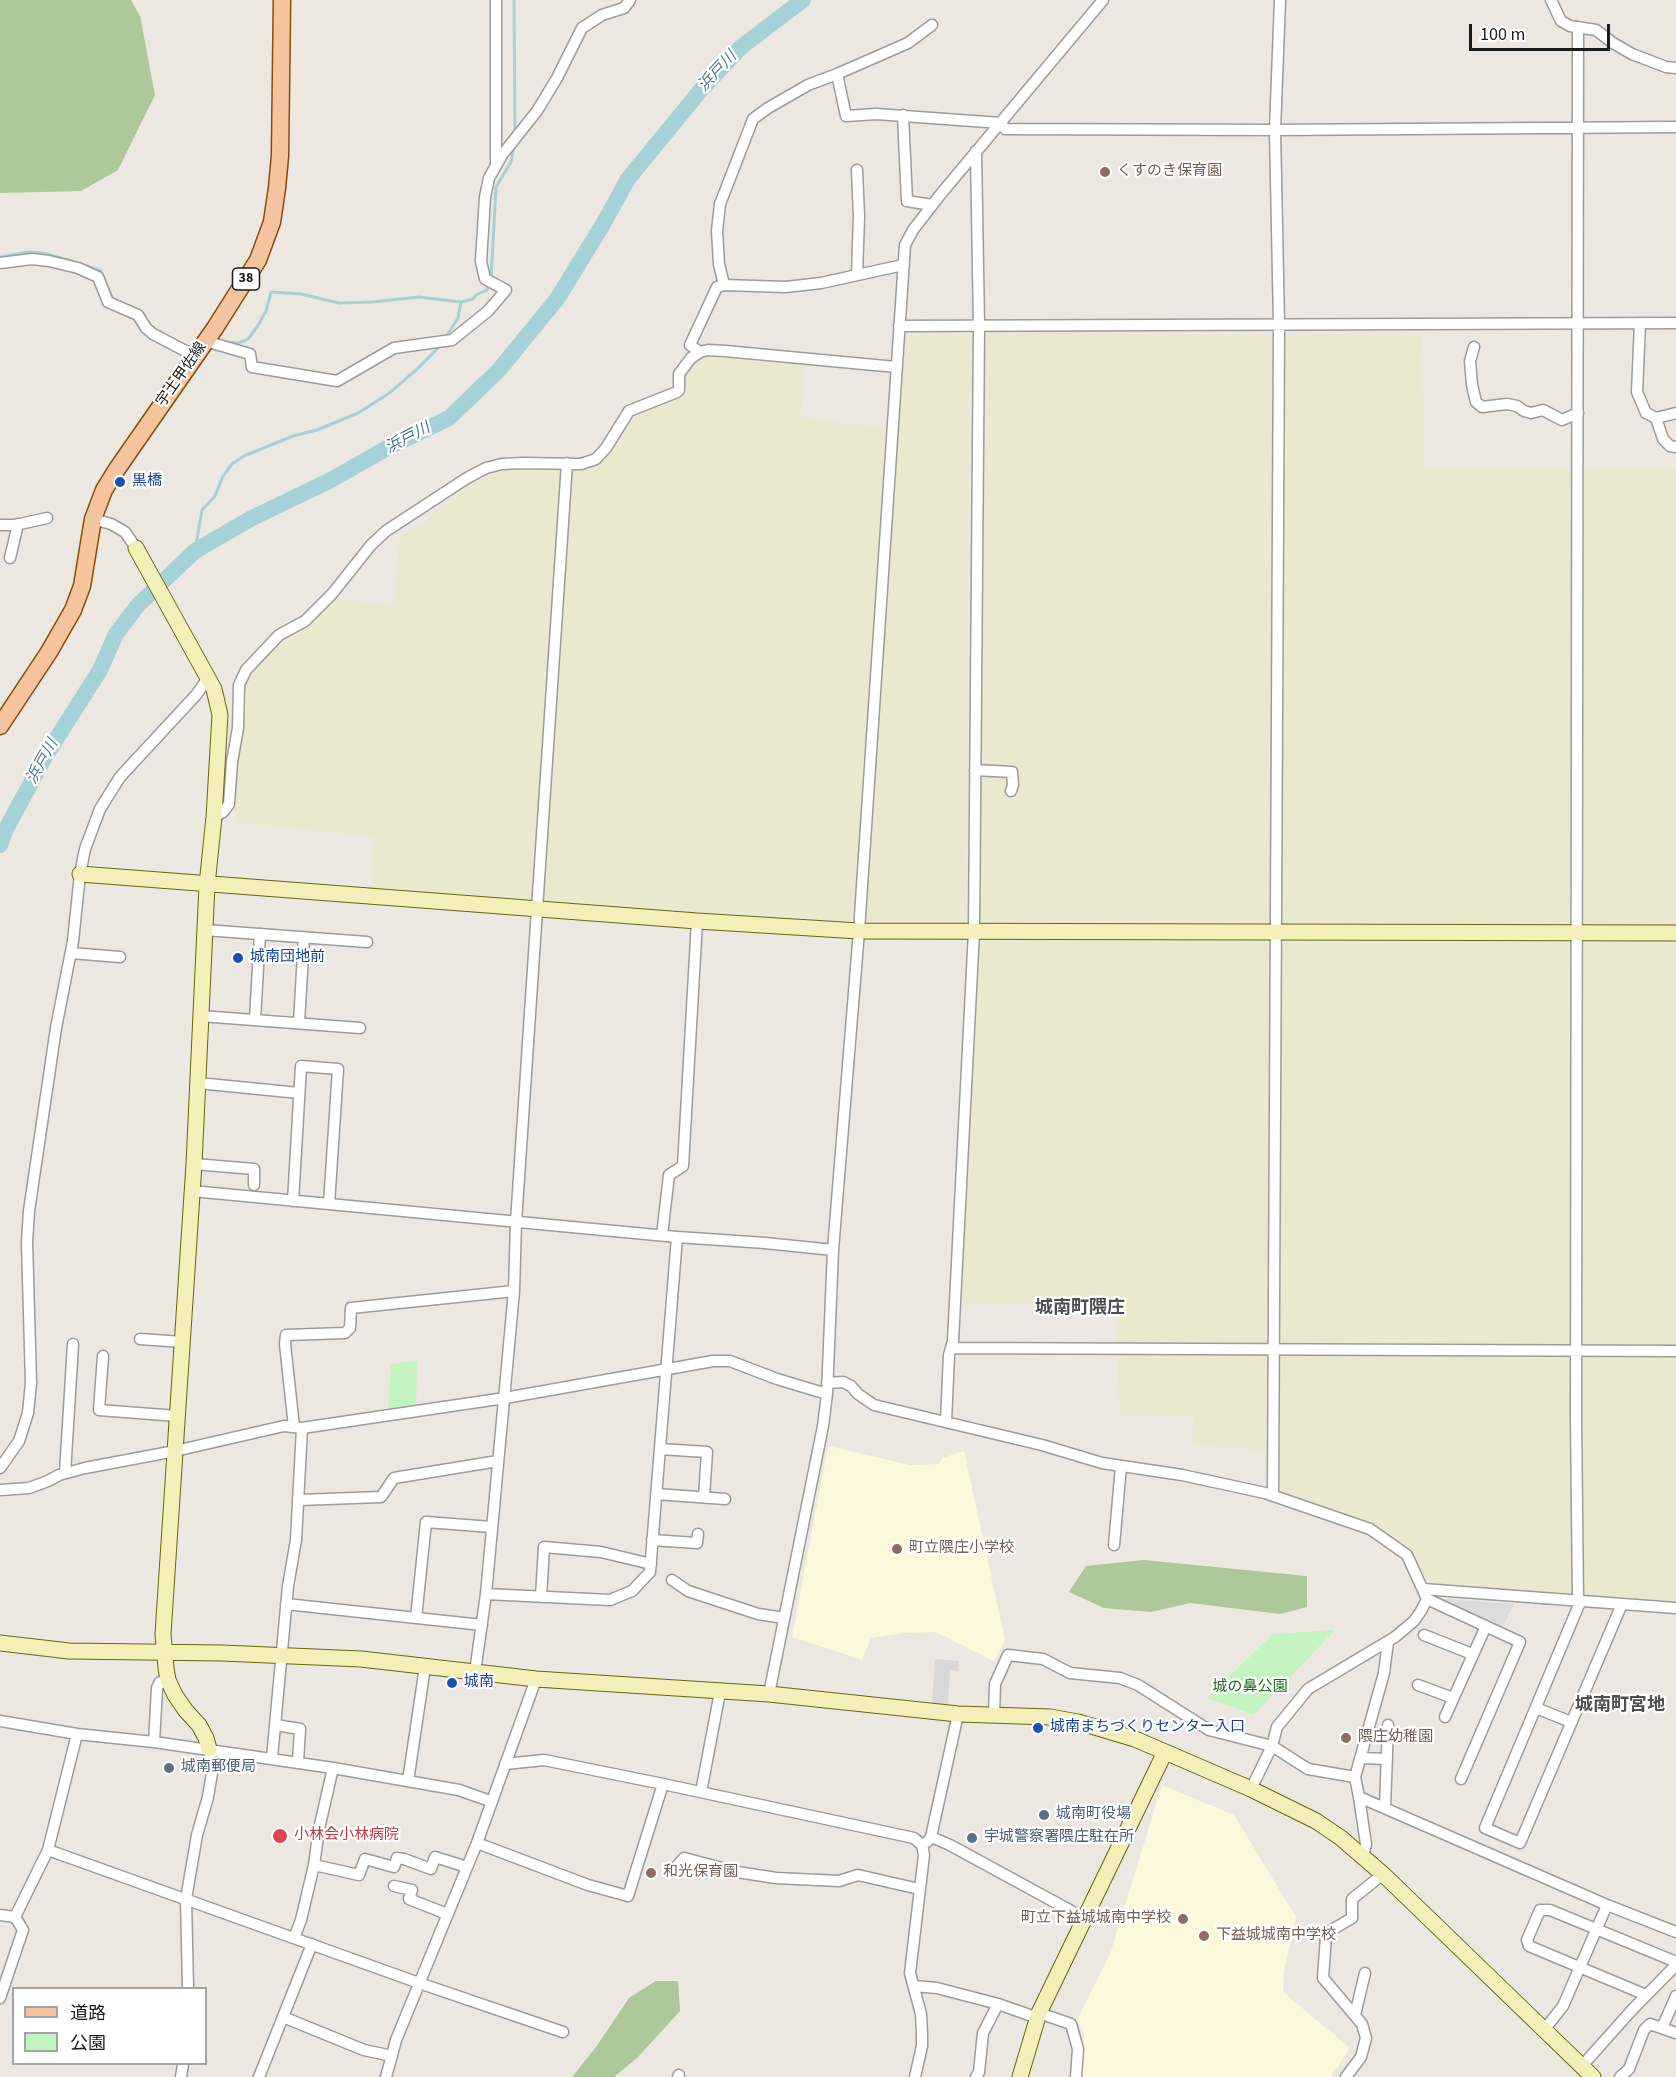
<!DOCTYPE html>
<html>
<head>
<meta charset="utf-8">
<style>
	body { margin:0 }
	#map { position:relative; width:1676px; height:2077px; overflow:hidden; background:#ece7e1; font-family:"Source Sans 3","Noto Sans JP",sans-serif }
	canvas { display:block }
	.legend { position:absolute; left:12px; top:1987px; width:195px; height:78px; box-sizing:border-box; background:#fff; border:2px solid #a4a4a4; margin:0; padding:8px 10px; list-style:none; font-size:18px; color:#1b1b1b }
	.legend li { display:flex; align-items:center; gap:12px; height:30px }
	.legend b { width:30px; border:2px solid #a4a4a4 }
	.scale { position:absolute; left:1469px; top:24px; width:141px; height:27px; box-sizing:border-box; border:3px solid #1b1b1b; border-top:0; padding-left:8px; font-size:18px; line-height:21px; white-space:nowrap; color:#1b1b1b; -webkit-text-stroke:4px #fff; paint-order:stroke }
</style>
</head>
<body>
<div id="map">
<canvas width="1676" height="2077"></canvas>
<ul class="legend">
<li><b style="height:8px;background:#f4c49f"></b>道路</li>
<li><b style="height:16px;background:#c3f4c0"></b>公園</li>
</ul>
<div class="scale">100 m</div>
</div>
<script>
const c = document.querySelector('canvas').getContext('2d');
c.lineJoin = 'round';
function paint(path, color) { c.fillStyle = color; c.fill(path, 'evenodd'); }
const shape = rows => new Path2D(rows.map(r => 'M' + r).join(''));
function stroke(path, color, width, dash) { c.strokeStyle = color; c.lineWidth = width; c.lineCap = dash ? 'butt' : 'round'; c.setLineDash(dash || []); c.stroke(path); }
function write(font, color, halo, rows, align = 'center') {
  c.font = font + ' "Source Sans 3","Noto Sans JP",sans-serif'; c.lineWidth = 4.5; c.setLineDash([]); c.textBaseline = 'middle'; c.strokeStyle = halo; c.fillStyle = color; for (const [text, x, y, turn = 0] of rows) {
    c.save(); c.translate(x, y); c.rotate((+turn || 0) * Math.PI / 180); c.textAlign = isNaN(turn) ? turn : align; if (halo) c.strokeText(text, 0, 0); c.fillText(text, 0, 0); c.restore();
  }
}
const residential = shape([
	[935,1659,959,1661,958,1671,950,1670,948,1705,932,1704]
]);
const education = shape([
	[828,1446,910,1465,939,1464,942,1458,964,1451,1005,1640,994,1661,936,1632,904,1633,871,1638,862,1660,792,1637],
	[1162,1785,1234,1815,1296,1917,1284,1972,1283,1992,1350,2048,1331,2077,1082,2077,1084,2033,1077,2020,1110,1954]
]);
const farmland = shape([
	[979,333,1422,336,1423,470,1676,468,1676,1606,1425,1583,1415,1566,1370,1529,1273,1495,1273,1452,1193,1444,1194,1416,1119,1414,1117,1306,962,1303,973,942],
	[969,334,966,928,371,894,374,837,236,822,235,783,242,730,242,679,267,654,291,637,333,600,393,604,400,535,422,524,474,481,498,471,526,467,585,469,614,445,639,412,679,390,689,361,711,356,804,365,801,417,898,430,907,336]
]);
const forest = shape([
	[0,0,131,0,140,16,155,95,118,170,81,191,0,193],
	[1144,1560,1307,1576,1307,1607,1280,1614,1190,1603,1151,1612,1104,1608,1069,1592,1086,1566],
	[656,1981,678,1981,680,2011,638,2057,614,2077,572,2077,596,2047,629,1998]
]);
const park = shape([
	[417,1360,416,1411,388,1415,391,1364],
	[1335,1630,1254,1715,1207,1698,1273,1634]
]);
const parking = shape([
	[1433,1598,1514,1604,1501,1630]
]);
const stream = shape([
	[514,0,515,133],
	[0,257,29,252,42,253,72,261],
	[81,264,101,271,113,300],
	[491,279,496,187,511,162,514,146],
	[153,328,166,335],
	[445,338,458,318,461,302],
	[226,342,239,343,248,339,257,327,266,311,271,292,301,294,339,303,372,302,419,297,461,302,473,299,476,295,487,290,489,285],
	[195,551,202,510,215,496,223,476,232,464,244,456,293,436,317,430,358,413,388,394,415,371,442,344]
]);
const river = shape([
	[0,845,6,829,46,755,100,670,116,634,138,605,195,551,250,519,329,481,389,447,449,418,499,370,557,299,602,226,628,179,700,91,740,48,803,0]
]);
const street = shape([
	[496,0,496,165],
	[1551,0,1561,21,1570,26,1596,30,1613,43,1632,54,1666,67,1676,68],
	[1578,27,1576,1417,1578,1600],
	[837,74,846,116,876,114,1001,123,1005,129,1275,130,1676,127],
	[903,115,907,201,932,205],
	[857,170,859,216,857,275],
	[0,263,32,259,49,261,78,268,98,277,108,302,138,315,146,328,153,334,195,356],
	[724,285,719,264,717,231,720,204,753,119,768,108,808,85,837,74,908,43,932,25],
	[1640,323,1637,392,1646,413,1656,418,1676,413],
	[899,326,1676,323],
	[205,341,250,354,252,367,337,381,394,348,452,340,488,311,506,290,485,279,481,261,485,197,489,178,502,155,537,111,557,78,582,28,602,15,624,8,630,0],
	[1474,347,1470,361,1472,385,1476,402,1482,407,1507,404,1517,406,1524,411,1531,413,1543,410,1562,420,1578,413],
	[700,352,690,345,717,287,724,285,786,287,821,283,903,265],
	[1656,418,1663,439,1670,446,1676,447],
	[93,519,111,524,125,532,136,548],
	[0,525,15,525,47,518],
	[10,558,18,524],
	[975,770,1012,772,1013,785,1011,791],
	[214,817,223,812,229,804,232,762,238,728,239,685,246,670,279,635,305,621,332,594,371,545,386,531,467,478,486,468,502,464,523,463,581,464,596,459,606,448,629,411,677,392,679,390,679,374,691,358,700,352,708,350,725,351,896,367],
	[205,930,367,942],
	[71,953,120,957],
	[201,1016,360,1028],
	[255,1019,260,934],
	[299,1023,304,937],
	[198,1083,299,1093],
	[194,1164,254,1169,254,1185],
	[192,1191,677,1237,765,1243,833,1250],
	[293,1201,301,1066,338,1069,329,1204],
	[662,1235,669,1175,683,1166,697,921],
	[140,1339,182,1342],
	[952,1348,1676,1351],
	[103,1356,99,1410,177,1416],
	[827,1383,843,1382,851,1386,858,1394,874,1405,1042,1445,1102,1463,1182,1475,1265,1493,1370,1529,1407,1555,1427,1599,1421,1611,1414,1621,1395,1637,1308,1689,1277,1727,1272,1746,1251,1789],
	[946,1421,949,1355,953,1341,974,931,979,326,976,151],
	[294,1427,285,1344,286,1335,345,1333,350,1328,351,1308,514,1291],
	[660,1449,707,1452,704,1497],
	[0,1468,19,1441,28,1413,31,1383,27,1242,29,1211,56,1028,73,941,80,874,85,849,100,809,120,777,196,695,208,678],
	[65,1473,73,1344],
	[0,1490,29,1488,48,1481,59,1475,85,1468,175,1451,284,1426,302,1428,505,1398,713,1361,730,1361,777,1379,827,1394],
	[656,1494,725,1499],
	[1273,1495,1279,325,1275,130,1280,0],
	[299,1500,381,1497,394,1478,498,1461],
	[652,1540,697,1543,698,1534],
	[1114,1545,1121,1466],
	[672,1580,688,1591,758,1614,784,1618],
	[1423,1589,1676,1608],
	[486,1594,610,1600,632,1591,650,1572,677,1237],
	[541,1597,544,1547,601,1552,651,1564],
	[1427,1599,1520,1642,1461,1779],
	[1581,1600,1485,1828,1520,1843,1622,1604],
	[286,1604,482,1625],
	[416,1618,426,1522,492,1527],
	[1424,1635,1472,1654],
	[475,1672,486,1594,514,1291,516,1222,567,463],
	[1418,1685,1453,1698],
	[769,1694,823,1426,827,1394,833,1250,859,931,905,245,913,230,940,195,1103,0],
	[1536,1708,1571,1722],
	[994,1715,995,1684,1008,1655,1043,1659,1070,1673,1120,1678,1138,1685,1209,1730,1272,1746,1308,1769,1355,1777,1359,1797],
	[1445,1717,1486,1626],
	[0,1721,77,1734,154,1742,333,1768,459,1790,490,1801],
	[276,1725,300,1729,298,1762],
	[154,1742,157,1688,160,1682,168,1680],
	[272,1758,288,1586,296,1540,302,1428],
	[1360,1758,1387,1759],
	[505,1764,544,1760,663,1784,914,1838,922,1845,924,1855,910,1973,921,2014,922,2033,922,2046,915,2077],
	[1355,1777,1384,1673,1388,1642],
	[408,1781,425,1667],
	[701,1792,720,1692],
	[1385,1808,1388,1725],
	[931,1837,950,1845,1084,1918],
	[927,1842,931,1837,958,1714],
	[477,1843,588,1885,628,1896,663,1784],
	[48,1850,419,1983,563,2032],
	[1363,1857,1366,1844,1359,1797,1607,1905,1676,1932],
	[314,1865,359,1875,365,1859,394,1867,397,1858,404,1859,431,1869,435,1857,467,1867],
	[676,1867,684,1858,737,1872,776,1878,839,1881,858,1875,919,1889],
	[394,1886,412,1890,409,1899,447,1914],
	[0,1915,15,1917],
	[15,1917,48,1850,77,1734],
	[294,1938,301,1920,314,1865,319,1829,333,1768],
	[914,1986,937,1988,998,2004],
	[188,1988,186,1899,197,1835,208,1797,212,1773,209,1749],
	[1646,1995,1529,1946,1527,1940,1540,1910,1550,1910,1676,1962],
	[0,1998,23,1930,15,1917],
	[1039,2013,1071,2024,1078,2049,1076,2077],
	[1355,2015,1365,1973],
	[283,2017,364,2050,392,2056],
	[1662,2028,1676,1996],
	[1544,2030,1563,2006,1607,1905],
	[1582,2066,1631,2011,1676,1965],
	[181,2077,183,2064],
	[259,2077,312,1944],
	[386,2077,396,2040,477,1843,536,1679],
	[678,2077,679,2075],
	[976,2077,979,2072,983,2033,998,2004,1038,2018],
	[1346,2077,1361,2057,1366,2038,1362,2024,1323,1978,1326,1936,1330,1931,1352,1918,1352,1899,1383,1874],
	[1620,2077,1629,2069,1644,2030,1650,2024,1676,2033]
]);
const secondary = shape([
	[136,548,214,689,220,715,214,817,207,885,194,1164,163,1634,166,1668,168,1680,175,1695,186,1711,199,1725,206,1738,209,1749],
	[80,874,697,921,859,931,1676,933],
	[0,1643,69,1651,222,1653,361,1659,536,1679,769,1694,958,1714,1050,1717,1078,1722,1135,1739,1251,1789,1316,1821,1341,1838,1385,1876,1593,2077],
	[1020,2077,1039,2013,1165,1752]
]);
const primary = shape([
	[0,726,49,652,73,610,82,586,93,519,104,490,117,469,215,328,258,260,272,222,277,188,280,156,282,0]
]);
const markers = [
	[1105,172,6,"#8d6e63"],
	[120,482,6,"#1a4fb4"],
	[238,958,6,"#1a4fb4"],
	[897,1549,6,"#8d6e63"],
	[452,1683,6,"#1a4fb4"],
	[1038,1728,6,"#1a4fb4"],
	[1346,1738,6,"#8d6e63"],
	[169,1768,6,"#5c6f8a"],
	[1044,1815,6,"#5c6f8a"],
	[280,1836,8,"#e0444e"],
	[972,1838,6,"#5c6f8a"],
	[651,1873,6,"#8d6e63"],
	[1183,1919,6,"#8d6e63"],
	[1204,1936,6,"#8d6e63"]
];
const shields = [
	[246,279,27]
];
const shieldNames = [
	["38",246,279]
];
const educationNames = [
	["くすのき保育園",1117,172],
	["町立隈庄小学校",909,1549],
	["隈庄幼稚園",1358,1738],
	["和光保育園",663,1873],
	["町立下益城城南中学校",1171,1919,"right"],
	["下益城城南中学校",1216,1936]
];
const streetNames = [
	["宇土甲佐線",182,375,-55]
];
const transitNames = [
	["黒橋",132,482],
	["城南団地前",250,958],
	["城南",464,1683],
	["城南まちづくりセンター入口",1050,1728]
];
const parkNames = [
	["城の鼻公園",1250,1688]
];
const serviceNames = [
	["城南郵便局",181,1768],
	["城南町役場",1056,1815],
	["宇城警察署隈庄駐在所",984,1838]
];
const healthNames = [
	["小林会小林病院",294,1836]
];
const waterNames = [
	["浜戸川",718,72,-47],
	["浜戸川",408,439,-28],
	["浜戸川",43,762,-61]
];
const quarterNames = [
	["城南町隈庄",1080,1309],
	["城南町宮地",1620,1706]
];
paint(residential, '#d9d8d8');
paint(education, '#fcf8db');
paint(farmland, '#eae8ce');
paint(forest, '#adc899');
paint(park, '#c3f4c0');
paint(parking, '#dbdbdb');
stroke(stream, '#a5d2d7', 3);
stroke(river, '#a5d2d7', 16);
stroke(street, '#9c9c9c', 13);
stroke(secondary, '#68660d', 17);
stroke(primary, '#874e0b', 19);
stroke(street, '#fff', 10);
stroke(secondary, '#f4efb8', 15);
stroke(primary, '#f4c49f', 16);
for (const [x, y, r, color] of markers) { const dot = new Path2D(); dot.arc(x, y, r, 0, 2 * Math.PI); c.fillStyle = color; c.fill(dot); stroke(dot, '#fff', 2); }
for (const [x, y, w] of shields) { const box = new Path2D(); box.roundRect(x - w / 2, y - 11, w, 22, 4.5); c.fillStyle = '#fff'; c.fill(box); stroke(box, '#1b1b1b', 1.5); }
write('bold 14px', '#1b1b1b', null, shieldNames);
write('15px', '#785e54', '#fff', educationNames, 'left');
write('15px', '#1b1b1b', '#fff', streetNames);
write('15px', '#164399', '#fff', transitNames, 'left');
write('15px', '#176f13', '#fff', parkNames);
write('15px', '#4e5e75', '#fff', serviceNames, 'left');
write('15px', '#be3a42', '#fff', healthNames, 'left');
write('italic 16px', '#4a7894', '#fff', waterNames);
write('bold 18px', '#4e4e4e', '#fff', quarterNames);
</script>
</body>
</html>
